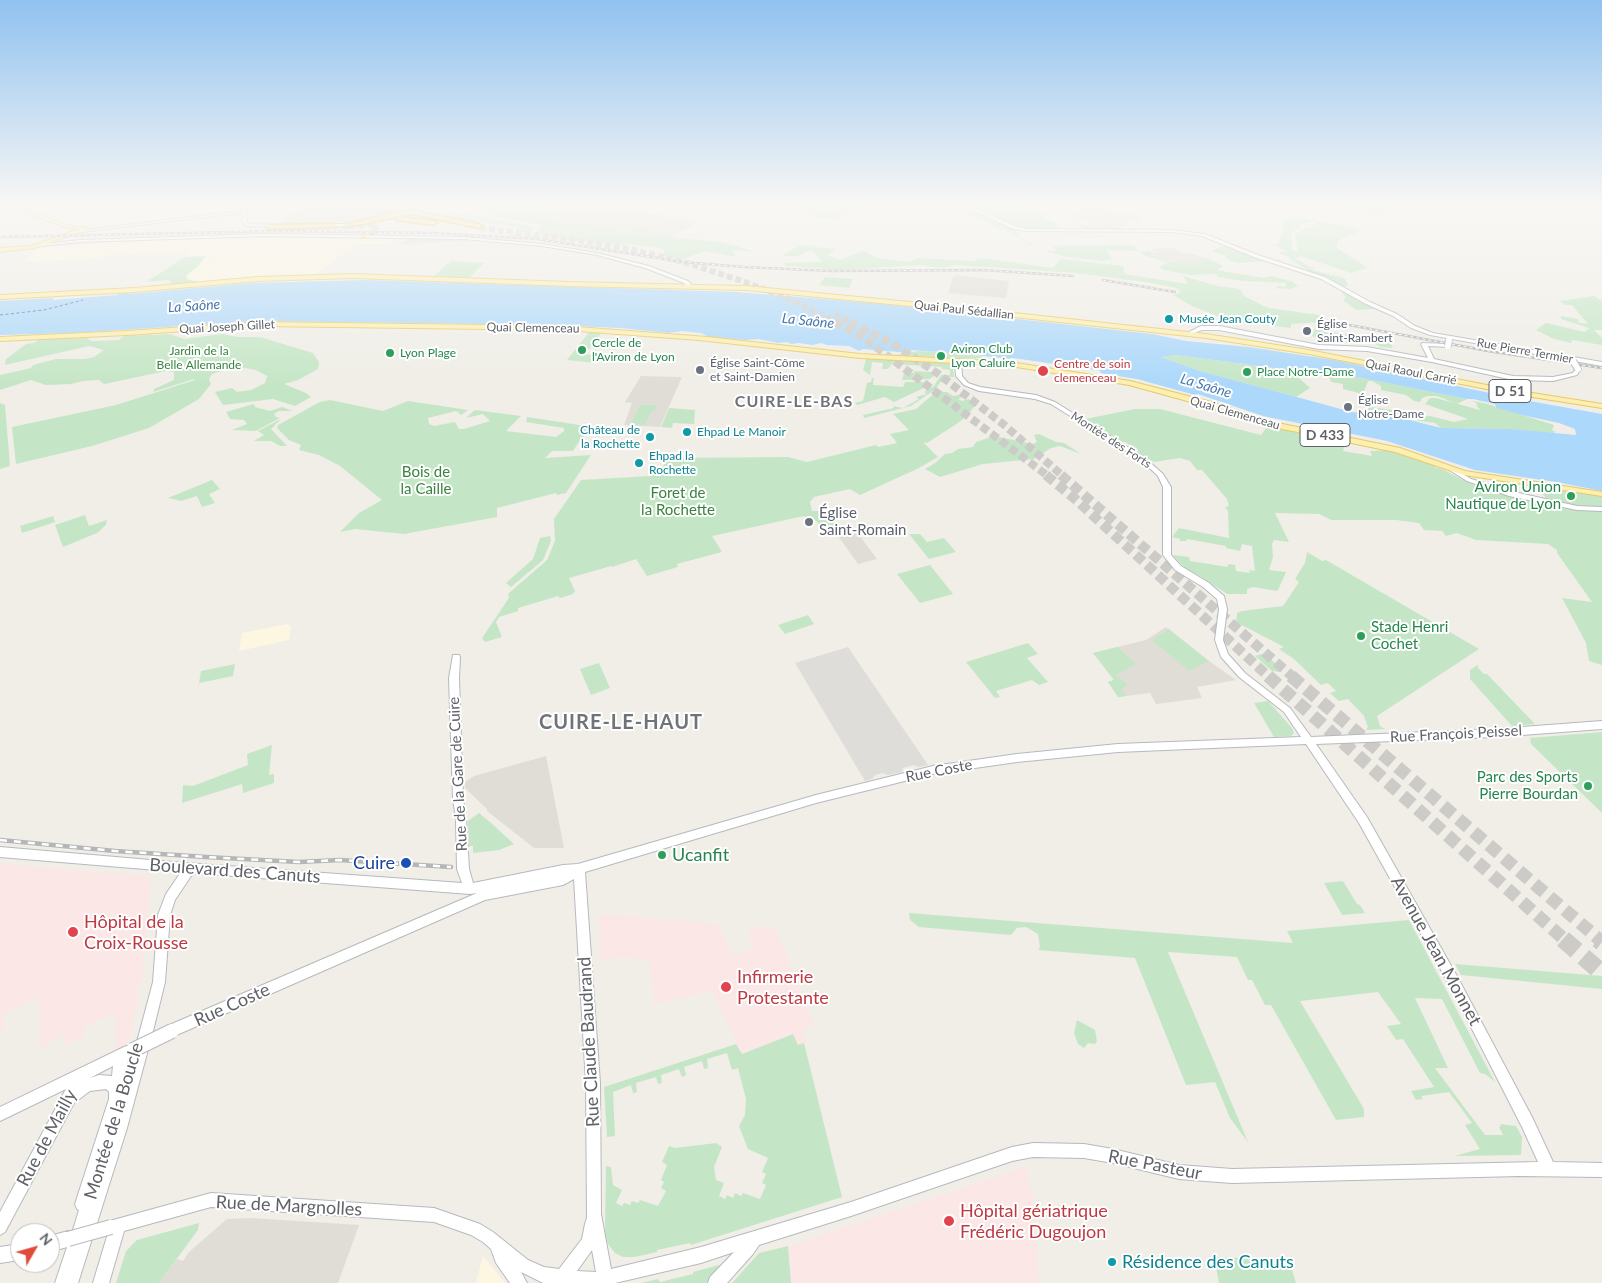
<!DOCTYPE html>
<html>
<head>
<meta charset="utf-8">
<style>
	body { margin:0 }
	#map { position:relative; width:1602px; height:1283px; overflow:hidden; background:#f0eee7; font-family:Lato,sans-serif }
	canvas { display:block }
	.north { position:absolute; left:10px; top:1223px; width:50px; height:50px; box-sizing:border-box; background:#fff; border:1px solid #bfc0c2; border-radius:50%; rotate:52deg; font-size:14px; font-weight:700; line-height:20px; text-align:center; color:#5f6267 }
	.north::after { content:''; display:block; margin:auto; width:18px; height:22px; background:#e24b3c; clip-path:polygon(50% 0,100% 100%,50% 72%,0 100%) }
</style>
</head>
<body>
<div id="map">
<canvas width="1602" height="1283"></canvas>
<div class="north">N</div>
</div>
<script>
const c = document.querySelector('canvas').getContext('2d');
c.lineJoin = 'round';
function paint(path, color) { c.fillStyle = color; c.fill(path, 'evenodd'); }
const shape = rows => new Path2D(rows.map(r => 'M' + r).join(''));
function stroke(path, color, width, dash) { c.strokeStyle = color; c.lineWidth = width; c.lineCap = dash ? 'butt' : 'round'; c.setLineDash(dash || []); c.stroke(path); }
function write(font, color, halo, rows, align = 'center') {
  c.font = font + ' Lato,sans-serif'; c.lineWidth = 4; c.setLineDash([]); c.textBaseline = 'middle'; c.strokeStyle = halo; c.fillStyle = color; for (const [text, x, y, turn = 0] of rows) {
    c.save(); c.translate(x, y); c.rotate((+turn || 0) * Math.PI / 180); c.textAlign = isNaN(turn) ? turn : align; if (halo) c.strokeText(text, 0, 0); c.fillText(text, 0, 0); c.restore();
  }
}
const commercial = shape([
	[264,237,395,238,389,244,355,244,316,274,178,284,202,256,185,257,192,251,102,255,99,258,23,262,37,249,112,242],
	[287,624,291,626,289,640,239,651,242,633],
	[483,1256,505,1283,476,1283]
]);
const industrial = shape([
	[304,205,405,205,410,207,369,216,359,222,276,225,294,216,292,213],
	[848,647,928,765,919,767,913,765,903,768,902,772,888,775,882,773,875,775,872,779,865,781,795,663]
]);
const education = shape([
	[1082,205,1109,205,1106,207,1114,213,1129,213,1143,219,1124,223,1126,226,1117,226,1121,229,1083,229,1079,224,1085,223,1082,225,1085,226,1089,224,1086,220,1075,219,1080,209,1077,208],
	[557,209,625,209,700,222,669,237,702,240,670,257,665,256,662,256,665,253,664,250,656,246,577,241,535,234,549,225,492,215],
	[407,239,428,239,476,241,400,244],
	[1173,248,1183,253,1188,252,1207,259,1200,262,1182,263,1147,256,1147,253,1155,253,1152,249],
	[955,275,1009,281,1006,298,948,293,953,277],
	[641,376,682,377,660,427,624,425,632,403,625,402],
	[854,528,865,543,877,559,858,564,836,533],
	[1166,627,1209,661,1236,680,1197,687,1202,698,1156,704,1150,693,1118,697,1108,682,1114,680,1093,653,1146,640],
	[546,756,556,807,564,848,534,848,487,811,487,809,465,788,465,782,474,776],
	[250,1218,359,1225,338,1283,159,1283,177,1259,183,1261,189,1252,227,1219]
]);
const medical = shape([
	[0,864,147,876,151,881,142,982,136,991,139,993,135,1013,130,1018,134,1020,128,1046,116,1052,115,1013,84,1027,84,1037,66,1046,65,1035,39,1048,40,997,3,1014,3,1029,0,1031],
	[602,914,718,924,732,956,754,947,747,931,756,927,775,927,815,1026,803,1028,808,1042,798,1045,793,1034,741,1054,713,991,654,1005,649,959,621,957,601,961,598,918],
	[1027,1166,1029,1185,1033,1192,1039,1283,791,1283,788,1246]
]);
const green = shape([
	[539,205,546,208,553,215,543,219,559,224,604,225,600,229,629,233,638,229,668,237,722,242,757,252,732,250,736,257,705,251,684,259,668,257,670,255,664,254,664,250,658,247,577,241,534,233,540,229,539,225,492,216,496,212,469,212,484,206],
	[804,205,861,205,863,206,833,219,814,217,816,215,813,213,797,211],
	[1016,205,1037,210,1047,219,1056,223,1061,230,1026,229,1011,225,971,206],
	[1337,205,1392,205,1380,211,1384,213,1380,215],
	[972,210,1017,230,1020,238,1033,244,1031,245,1004,229,1002,230,964,212],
	[451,214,475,215,529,226,533,227,533,229,525,232,516,231,518,227,463,220,455,218],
	[1291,216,1316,221,1300,224,1300,227,1291,233,1293,251,1298,251,1295,234,1305,228,1311,228,1319,221,1362,230,1341,239,1337,243,1337,248,1368,268,1351,273,1301,256,1294,258,1315,269,1313,270,1344,278,1348,284,1345,287,1314,274,1289,259,1291,258,1279,253,1277,252,1288,252,1276,246,1282,236,1283,223],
	[1222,244,1223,244,1266,261,1239,263,1229,260,1225,257,1226,256,1212,251,1222,246,1236,250],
	[800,245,836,249,828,255,840,260,864,251,878,258,909,262,916,258,974,261,980,258,1053,268,1060,259,1123,266,1125,274,1188,284,1183,276,1217,286,1240,289,1244,296,1268,308,1320,315,1319,319,1322,322,1291,324,1291,328,1229,321,1192,306,1173,295,1181,292,1176,288,1151,283,1076,273,955,265,941,268,922,265,841,270,786,266,784,263,822,262,812,251,805,252,799,256,782,256],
	[1130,245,1136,247,1137,251,1119,250,1107,251,1112,259,1104,261,1062,256,1046,251,1056,251,1053,246],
	[1149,251,1154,253,1150,256,1174,262,1200,262,1207,258,1223,266,1217,270,1263,278,1271,276,1291,281,1298,286,1291,289,1277,288,1277,286,1286,287,1286,283,1244,281,1217,277,1217,274,1191,275,1164,270,1159,267,1168,263,1146,256,1140,252],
	[214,256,205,257,197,267,187,275,187,279,199,282,169,285,171,282,168,280,146,282,185,257],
	[451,261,484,263,469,278,434,276],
	[825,277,853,279,849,288,819,285],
	[1344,291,1361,302,1376,309,1356,310,1343,300,1346,297,1341,292],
	[1594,296,1602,301,1602,330,1594,330,1602,338,1602,345,1572,340,1571,343,1554,339,1536,330,1546,323,1585,332,1589,328,1561,319,1561,316,1578,319,1579,322,1576,322,1588,324,1572,305,1566,305,1559,301],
	[1314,329,1351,335,1387,338,1393,348,1381,347,1372,342,1357,344,1320,339,1312,336],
	[590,331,602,332,585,354,600,356,596,363,567,360],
	[170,334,184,339,222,334,238,337,260,337,313,353,319,362,318,369,298,380,284,384,306,393,311,397,295,406,273,399,223,405,215,392,232,388,237,392,251,390,265,383,267,376,256,370,245,368,228,369,212,374,209,379,211,384,199,399,149,428,92,446,16,464,12,427,116,405,195,380,194,379,153,392,154,389,174,380,174,372,166,371,104,384,99,380,83,381,71,384,46,385,31,380,0,390,0,375,31,368,33,365,56,359,85,359,94,357,104,350,89,346,5,365,6,359,26,344,34,343,38,340,87,338,92,341,119,340,124,336],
	[919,351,957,353,986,357,986,358,976,358,976,359,895,355],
	[1176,355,1296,371,1299,378,1310,388,1296,397,1200,371,1161,357],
	[869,358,946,363,953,365,954,377,945,377,934,390,911,406,864,418,863,415,894,408,893,406,903,408,919,399,916,397,927,394,924,392,934,386,941,375,950,375,950,370,942,369,942,367,892,364,888,369,882,369,883,363,872,362,870,375,863,370,866,359],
	[914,371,931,372,935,375,930,379,902,380,904,373,914,373],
	[1326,374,1342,374,1467,399,1457,404,1437,396,1427,396,1422,398,1420,402,1414,401,1406,395,1381,390,1381,386,1372,381,1368,381,1363,394,1343,389,1343,384,1331,382,1330,378,1324,375],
	[872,378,874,378,873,385,903,387,905,382,922,382,930,385,894,402,885,397,857,405,855,403,863,401,867,383,871,382],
	[936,392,947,392,953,396,964,394,966,396,958,399,962,401,969,399,975,405,968,415,958,423,927,443,923,442,938,457,919,468,860,495,850,489,814,497,810,502,812,511,830,511,835,524,833,526,823,528,811,516,806,518,804,516,712,536,722,552,677,564,678,567,647,576,636,559,612,567,611,566,569,578,575,591,573,594,560,598,558,596,518,608,518,611,499,617,496,622,502,637,485,642,482,638,509,598,508,594,547,560,555,541,554,519,581,480,650,476,663,467,668,458,788,457,807,462,876,445,878,447,897,443,890,434,909,430,893,414,916,409],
	[1430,398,1436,398,1480,410,1476,405,1478,404,1472,401,1484,403,1554,425,1552,430,1556,432,1550,434,1512,429,1441,428,1435,423,1414,420,1406,414,1384,414,1368,410,1369,407,1393,410,1421,417,1430,416,1454,422,1468,419,1425,404],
	[330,400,383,411,408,401,468,410,461,415,456,411,428,418,429,424,434,426,455,422,459,429,464,429,490,421,483,414,466,418,475,410,521,416,506,431,556,437,564,431,564,428,526,422,527,417,599,428,602,431,600,435,584,434,573,451,552,451,545,458,591,455,566,493,557,495,556,493,497,508,497,517,404,534,355,529,340,532,359,513,382,500,340,466,319,455,299,450,301,445,289,440,277,428,278,425,320,402],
	[0,403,5,405,10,466,0,469],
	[254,404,255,407,270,411,282,407,293,411,279,411,274,414,276,417,280,418,256,431,232,430,247,424,244,420,230,419,226,412],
	[640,405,657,405,655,411,651,411,645,425,631,424],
	[669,408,695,410,694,424,673,423,672,428,661,427],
	[1135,409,1160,409,1261,435,1267,427,1341,441,1341,443,1345,445,1343,451,1372,456,1370,451,1387,450,1436,466,1434,467,1442,469,1471,484,1514,496,1579,510,1602,511,1602,665,1589,661,1586,643,1562,598,1592,602,1557,553,1557,550,1548,544,1476,540,1457,533,1446,536,1442,531,1424,530,1419,523,1396,520,1331,520,1319,514,1275,513,1289,542,1274,540,1272,544,1273,557,1269,570,1286,572,1279,588,1277,591,1253,587,1247,589,1247,594,1227,594,1200,576,1187,570,1173,555,1189,557,1190,561,1228,567,1228,564,1235,565,1236,571,1250,573,1249,570,1255,571,1252,546,1242,544,1240,551,1226,548,1226,546,1187,539,1186,541,1180,541,1180,539,1172,537,1179,528,1229,538,1228,511,1225,507,1229,506,1227,499,1215,485,1202,470,1197,470,1190,461,1180,458,1154,462,1138,453,1138,450,1125,442,1118,441,1085,419],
	[281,419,271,429,287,446,280,446,271,441,254,441,264,435,258,431],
	[1039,434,1056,442,1064,443,1081,454,1060,446,1051,448,1034,459,983,464,940,477,925,469,935,463,945,454,952,453,958,449,973,447,976,442,994,436,1033,444,1037,442,1034,435],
	[212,480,220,489,209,494,215,503,202,507,197,496,181,501,168,498],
	[1535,486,1602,496,1602,506,1580,506,1548,500],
	[85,515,89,526,107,520,106,525,97,533,63,547,55,525],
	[53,516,55,522,22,533,20,526],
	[909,534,920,534,927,542,944,538,956,552,929,559],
	[550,536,551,541,543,560,511,587,506,583,533,559,540,538],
	[1307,552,1322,561,1326,560,1479,649,1377,716,1380,726,1385,729,1366,730,1368,727,1364,716,1348,699,1339,701,1330,693,1336,691,1328,683,1321,685,1294,659,1279,649,1284,647,1236,622,1237,613,1242,611,1283,606,1299,582,1295,579,1305,563],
	[930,565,953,594,920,603,897,574],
	[808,615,814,624,785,634,778,625],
	[1169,629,1170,630,1209,661,1189,671,1152,640],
	[1028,643,1038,654,1027,658,1048,682,1039,685,1032,680,996,691,1000,697,995,698,966,662],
	[1117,647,1136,664,1116,675,1128,685,1121,689,1126,696,1118,697,1108,682,1114,680,1093,653],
	[1265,653,1279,667,1280,672,1272,671,1255,656],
	[599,663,610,688,591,695,580,669],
	[235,664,233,676,199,683,201,671],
	[1478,665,1478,668,1484,674,1487,674,1535,724,1512,726,1470,679,1470,670],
	[1268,701,1292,728,1294,733,1291,736,1274,737,1254,703],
	[1602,732,1602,813,1531,744,1530,738],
	[272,745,269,775,274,774,274,783,243,793,242,784,182,803,183,785,193,786,248,765,247,754],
	[479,813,490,822,514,844,499,850,473,853,473,846,469,846,468,821],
	[1343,881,1357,904,1360,905,1365,913,1342,915,1324,883],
	[909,913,1293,943,1287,931,1409,920,1495,1082,1485,1074,1480,1073,1442,999,1415,998,1448,1068,1435,1068,1485,1135,1503,1135,1499,1127,1501,1126,1500,1124,1516,1126,1522,1137,1521,1155,1455,1156,1480,1149,1465,1125,1472,1123,1449,1092,1421,1096,1423,1099,1416,1100,1411,1091,1434,1087,1403,1039,1396,1040,1387,1026,1401,1024,1378,992,1300,1001,1364,1109,1364,1117,1336,1120,1271,1005,1265,1005,1252,980,1248,980,1237,957,1168,952,1248,1142,1230,1118,1215,1082,1186,1085,1135,958,1038,950,1040,947,1038,934,1026,927,1017,928,1011,935,919,927,910,920],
	[1455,964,1602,976,1602,989,1461,975],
	[1077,1020,1095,1030,1097,1041,1095,1044,1088,1043,1084,1048,1078,1044,1074,1033],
	[793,1034,798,1045,804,1043,842,1197,691,1245,690,1243,657,1250,657,1252,635,1257,623,1257,615,1253,608,1244,605,1234,606,1166,611,1167,613,1185,622,1190,616,1203,622,1206,624,1203,630,1205,632,1201,638,1203,640,1200,658,1206,666,1191,661,1188,664,1182,661,1180,667,1165,662,1162,669,1146,675,1148,716,1143,722,1147,714,1167,716,1180,724,1183,719,1196,725,1199,727,1195,733,1198,735,1193,741,1196,743,1193,760,1199,766,1185,762,1183,766,1174,762,1172,768,1158,748,1149,739,1126,745,1115,746,1099,738,1068,732,1070,727,1053,707,1059,708,1068,704,1069,702,1061,684,1067,686,1075,682,1077,679,1069,661,1075,662,1083,658,1084,656,1077,636,1083,637,1092,633,1093,631,1085,613,1092,615,1136,607,1137,604,1087,736,1044,742,1054],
	[199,1223,198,1230,159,1283,116,1283,126,1251,137,1240],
	[788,1246,791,1283,732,1283,759,1253],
	[1214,1257,1289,1260,1296,1283,1219,1283],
	[723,1264,724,1268,707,1283,641,1283,658,1279,660,1282,693,1274,693,1272]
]);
const water = shape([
	[366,280,736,292,874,303,1152,334,1186,341,1249,347,1334,360,1518,399,1602,414,1602,491,1556,482,1475,470,1387,441,1263,416,1198,394,1195,395,1137,379,1100,373,1101,371,1011,358,1010,359,968,354,910,350,910,353,863,349,859,351,849,346,827,345,821,343,812,345,799,343,792,344,786,342,778,343,759,339,746,340,709,337,701,333,682,331,668,333,620,328,551,325,258,321,77,333,0,335,0,301,53,298,53,300,117,295,120,293,130,292,129,294,252,283],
	[1176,355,1297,371,1342,374,1467,399,1473,399,1495,404,1497,408,1522,415,1559,423,1575,429,1576,435,1512,429,1441,428,1394,416,1352,412,1200,371,1161,357]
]);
const pier = shape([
	[1010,358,1020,359,1101,371,1100,373,1010,360]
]);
const ferry = shape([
	[0,315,44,310,83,300]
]);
const highwayTunnelFar4 = shape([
	[344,205,398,216],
	[340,226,365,226,374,223,376,233],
	[480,228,576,240,633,250,684,262,745,282,794,301,837,323],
	[835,314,853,323]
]);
const highwayTunnelFar3 = shape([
	[835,322,865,339,1048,476],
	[850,322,892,343,937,373,1003,424,1063,476]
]);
const highwayTunnelFar2 = shape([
	[1046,475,1074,498,1269,677],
	[1061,475,1293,677]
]);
const highwayTunnelFar1 = shape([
	[1268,676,1565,940],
	[1291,676,1600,940]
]);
const highwayTunnel = shape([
	[1563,939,1602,973],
	[1598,939,1602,942]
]);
const secondary = shape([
	[249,205,254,205,245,212,247,215,246,221,249,224,279,225,281,226,279,227,246,226,242,221,243,215,241,213,72,233,70,232,241,211,249,205],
	[963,205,969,205,1014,226,1027,229,1172,230,1205,234,1258,255,1325,277,1370,302,1397,314,1415,326,1433,333,1602,362,1602,366,1430,335,1411,328,1393,316,1366,304,1321,279,1254,257,1202,236,1172,232,1027,231,1011,228,963,205],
	[324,224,347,224,349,225,347,226,322,226,324,224],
	[265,234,463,237,542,244,597,253,649,266,688,281,693,287,689,288,684,283,645,268,597,255,542,246,463,239,265,236,80,242,38,246,36,245,80,240,265,234],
	[1201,326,1219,326,1319,345,1367,347,1428,358,1421,344,1422,343,1448,344,1451,346,1450,347,1428,346,1434,359,1513,376,1553,377,1573,373,1576,368,1581,369,1577,375,1553,381,1513,380,1432,362,1367,351,1319,349,1219,330,1202,330,1192,334,1189,332,1201,326],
	[958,359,961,361,962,376,968,383,980,387,1036,395,1055,402,1145,458,1163,474,1171,487,1171,555,1181,566,1209,583,1224,596,1227,609,1223,640,1228,654,1245,673,1290,708,1311,737,1495,729,1602,721,1602,729,1495,737,1316,744,1367,817,1458,978,1532,1117,1553,1162,1602,1163,1602,1177,1519,1176,1232,1183,1179,1179,1113,1163,1084,1158,1033,1157,1012,1161,851,1216,759,1245,753,1254,727,1283,708,1283,710,1277,734,1252,701,1263,615,1283,543,1283,521,1272,527,1283,510,1283,496,1263,491,1249,483,1242,471,1235,434,1222,211,1207,124,1231,109,1283,93,1283,108,1233,106,1232,103,1227,106,1222,211,1193,434,1208,480,1224,493,1232,528,1260,544,1267,559,1269,582,1239,585,1224,587,1218,586,1083,574,879,563,885,485,900,172,1037,167,1036,166,1031,167,1026,477,893,470,894,193,873,175,900,170,915,165,982,153,1031,127,1128,78,1283,55,1283,67,1247,50,1252,50,1236,68,1231,72,1233,79,1210,77,1209,75,1204,109,1099,109,1092,106,1089,90,1091,74,1103,5,1232,0,1235,0,1212,66,1089,0,1121,0,1107,126,1046,131,1048,133,1053,131,1058,128,1059,123,1094,153,982,158,915,166,894,181,872,0,857,0,847,185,863,462,883,457,869,456,819,453,799,449,678,453,655,459,655,460,657,459,678,463,799,466,819,469,869,473,883,563,865,578,864,816,795,933,766,1017,754,1118,744,1301,737,1284,712,1239,677,1221,657,1215,640,1219,609,1217,599,1203,587,1175,570,1163,555,1163,487,1158,476,1141,460,1051,404,1035,399,979,391,964,385,956,376,955,361,958,359],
	[1306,744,1359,823,1450,986,1522,1127,1538,1162,1232,1169,1179,1165,1113,1149,1084,1144,1033,1143,1012,1147,851,1202,701,1247,611,1269,601,1214,600,1083,585,872,816,803,933,774,1017,762,1118,752,1306,744],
	[113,1066,112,1076,99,1075,90,1078,113,1066],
	[592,1250,596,1272,577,1271,592,1250],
	[1453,468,1471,479,1514,492,1577,506,1602,507,1602,511,1577,510,1509,496,1467,481,1451,471,1450,470,1453,468],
	[20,1244,20,1260,0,1263,0,1247,20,1244]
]);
const primary = shape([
	[7,205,14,205,70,226,90,228,34,248,0,252,0,248,31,246,80,229,67,228,7,205],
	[353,274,570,282,746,286,941,305,1206,334,1309,350,1507,389,1602,404,1602,408,1507,393,1309,354,1206,338,941,309,746,290,570,286,353,278,258,281,134,292,0,299,0,295,134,288,258,277,353,274],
	[259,322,564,326,707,337,860,354,1010,362,1130,381,1215,403,1268,421,1400,448,1465,471,1602,492,1602,496,1464,475,1395,452,1263,425,1209,407,1129,385,1010,366,860,358,699,340,564,330,259,326,127,335,0,341,0,337,127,331,259,322]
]);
const highway = shape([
	[412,210,479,224,482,226,479,228,412,214,347,227,344,225,395,212,412,210],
	[398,217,434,221,437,223,434,225,396,220,398,217],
	[335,224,337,227,270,229,267,227,270,225,335,224],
	[368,232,373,233,366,237,362,237,362,235,368,232]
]);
const railFar1 = shape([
	[0,237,279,231,434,233,537,239,683,262,744,267,831,271,984,270,1073,276],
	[1103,280,1175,292],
	[1328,321,1488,351,1602,368]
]);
const rail = shape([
	[0,840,115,851,206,857,299,862,340,860,451,867]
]);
const secondaryBridgeFar1 = shape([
	[1448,346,1449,340],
	[1573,361,1578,369]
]);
const secondaryBridge = shape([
	[133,1050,172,1031],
	[68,1239,111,1227]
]);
const markers = [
	[1169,319,5,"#0f9aa8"],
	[1307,331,5,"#6b7280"],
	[582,350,5,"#2e9e5b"],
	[390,353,5,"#2e9e5b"],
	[941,356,5,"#2e9e5b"],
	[700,370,5,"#6b7280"],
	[1043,371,6,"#e0444e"],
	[1247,372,5,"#2e9e5b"],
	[1348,407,5,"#6b7280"],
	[687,432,5,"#0f9aa8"],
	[650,437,5,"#0f9aa8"],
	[639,463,5,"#0f9aa8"],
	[1571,496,5,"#2e9e5b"],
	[809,522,5,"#6b7280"],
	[1361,636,5,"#2e9e5b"],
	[1588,786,5,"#2e9e5b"],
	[662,855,5,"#2e9e5b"],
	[406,863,6,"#1a4fb4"],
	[73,932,6,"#e0444e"],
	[726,987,6,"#e0444e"],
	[949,1221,6,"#e0444e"],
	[1112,1262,5,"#0f9aa8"]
];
const farStreetnames = [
	["Quai Paul Sédallian",964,310,6],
	["Quai Joseph Gillet",227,327,-3],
	["Quai Clemenceau",533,328,1],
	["Rue Pierre Termier",1525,351,10],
	["Quai Raoul Carrié",1411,372,11],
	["Quai Clemenceau",1235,413,16],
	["Montée des Forts",1111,440,33]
];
const farCulturenames = [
	["Musée Jean Couty",1179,319],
	["Château de",640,430,"right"],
	["la Rochette",640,444,"right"],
	["Ehpad Le Manoir",697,432],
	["Ehpad la",649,456],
	["Rochette",649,470]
];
const farWorshipnames = [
	["Église",1317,324],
	["Saint-Rambert",1317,338],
	["Église Saint-Côme",710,363],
	["et Saint-Damien",710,377],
	["Église",1358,400],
	["Notre-Dame",1358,414]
];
const farLeisurenames = [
	["Cercle de",592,343],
	["l'Aviron de Lyon",592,357],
	["Aviron Club",951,349],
	["Lyon Caluire",951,363],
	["Lyon Plage",400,353],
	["Place Notre-Dame",1257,372]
];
const farParknames = [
	["Jardin de la",199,351],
	["Belle Allemande",199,365]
];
const farHealthnames = [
	["Centre de soin",1054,364],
	["clemenceau",1054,378]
];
const farWaternames = [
	["La Saône",194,306,-4],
	["La Saône",808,321,6],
	["La Saône",1206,386,17]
];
const shields = [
	[1510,391,42],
	[1325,435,50]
];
const shieldNames = [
	["D 51",1510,391],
	["D 433",1325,435]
];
const parkNames = [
	["Bois de",426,472],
	["la Caille",426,489],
	["Foret de",678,493],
	["la Rochette",678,510]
];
const leisureNames = [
	["Aviron Union",1561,487],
	["Nautique de Lyon",1561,504],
	["Stade Henri",1371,627,"left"],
	["Cochet",1371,644,"left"],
	["Parc des Sports",1578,777],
	["Pierre Bourdan",1578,794]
];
const worshipNames = [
	["Église",819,513],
	["Saint-Romain",819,530]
];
const streetNames = [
	["Rue François Peissel",1456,734,-3],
	["Rue Coste",939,771,-11],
	["Rue de la Gare de Cuire",458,774,-93]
];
const farDistrictnames = [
	["CUIRE-LE-BAS",794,402]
];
const nearLeisurenames = [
	["Ucanfit",672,855]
];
const nearTransitnames = [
	["Cuire",395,863]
];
const nearStreetnames = [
	["Boulevard des Canuts",235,871,4],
	["Avenue Jean Monnet",1436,951,61],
	["Rue Coste",232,1005,-24],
	["Rue Claude Baudrand",589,1042,-93],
	["Montée de la Boucle",114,1121,-73],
	["Rue de Mailly",47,1138,-62],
	["Rue Pasteur",1155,1165,11],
	["Rue de Margnolles",289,1206,3]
];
const nearHealthnames = [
	["Hôpital de la",84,922],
	["Croix-Rousse",84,943],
	["Infirmerie",737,977],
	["Protestante",737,998],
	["Hôpital gériatrique",960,1211],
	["Frédéric Dugoujon",960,1232]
];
const nearCulturenames = [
	["Résidence des Canuts",1122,1262]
];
const districtNames = [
	["CUIRE-LE-HAUT",621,723]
];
paint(commercial, '#fdf6e0');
paint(industrial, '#dfddd9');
paint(education, '#e0ddd6');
paint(medical, '#fbe8e6');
paint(green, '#c5e6c6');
paint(water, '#acd8fb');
paint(pier, '#f0eee7');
stroke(ferry, '#4878ae', 1, [3, 2.5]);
stroke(highwayTunnelFar4, '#cccbc7', 6, [6, 3]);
stroke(highwayTunnelFar3, '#cccbc7', 8, [8, 4]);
stroke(highwayTunnelFar2, '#cccbc7', 10, [10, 5]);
stroke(highwayTunnelFar1, '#cccbc7', 13, [13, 7]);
stroke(highwayTunnel, '#cccbc7', 18, [18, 9]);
stroke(secondary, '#b6b9be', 2);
stroke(primary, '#ebc765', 2);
stroke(highway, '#eda90b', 3);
paint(secondary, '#fff');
paint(primary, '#fbf0b1');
paint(highway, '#f8e196');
stroke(railFar1, '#b5b6b7', 2.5);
stroke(rail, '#b5b6b7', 4.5);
stroke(railFar1, '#fff', 1, [3]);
stroke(rail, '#fff', 2.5, [7]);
stroke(secondaryBridgeFar1, '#b6b9be', 8, []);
stroke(secondaryBridge, '#b6b9be', 16, []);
stroke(secondaryBridgeFar1, '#fff', 6);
stroke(secondaryBridge, '#fff', 14);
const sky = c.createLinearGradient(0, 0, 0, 385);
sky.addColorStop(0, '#90c2f0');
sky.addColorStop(0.53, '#f8f7f4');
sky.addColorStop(1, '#f8f7f400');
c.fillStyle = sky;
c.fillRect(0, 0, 1602, 385);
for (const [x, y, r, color] of markers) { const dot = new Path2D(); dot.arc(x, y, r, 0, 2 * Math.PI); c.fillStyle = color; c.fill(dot); stroke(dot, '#fff', 2); }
write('12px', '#5f6267', '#fff', farStreetnames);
write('12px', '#0d838f', '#fff', farCulturenames, 'left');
write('12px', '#5b616d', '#fff', farWorshipnames, 'left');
write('12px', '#27864d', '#fff', farLeisurenames, 'left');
write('12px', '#39833e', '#fff', farParknames);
write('12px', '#be3a42', '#fff', farHealthnames, 'left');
write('italic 14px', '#4878ae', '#fff', farWaternames);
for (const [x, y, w] of shields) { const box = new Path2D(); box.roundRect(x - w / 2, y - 11.5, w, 23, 4); c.fillStyle = '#fff'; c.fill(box); stroke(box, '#5f6267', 1); }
write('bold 14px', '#5f6267', null, shieldNames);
write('15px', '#39833e', '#fff', parkNames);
write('15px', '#27864d', '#fff', leisureNames, 'right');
write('15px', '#5b616d', '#fff', worshipNames, 'left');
write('15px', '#5f6267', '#fff', streetNames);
c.letterSpacing = '1px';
write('bold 16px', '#707479', '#fff', farDistrictnames);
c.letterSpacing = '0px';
write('18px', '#27864d', '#fff', nearLeisurenames, 'left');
write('18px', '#164399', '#fff', nearTransitnames, 'right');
write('18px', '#5f6267', '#fff', nearStreetnames);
write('18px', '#be3a42', '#fff', nearHealthnames, 'left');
write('18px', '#0d838f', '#fff', nearCulturenames, 'left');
c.letterSpacing = '1px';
write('bold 20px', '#707479', '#fff', districtNames);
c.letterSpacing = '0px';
</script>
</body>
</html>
